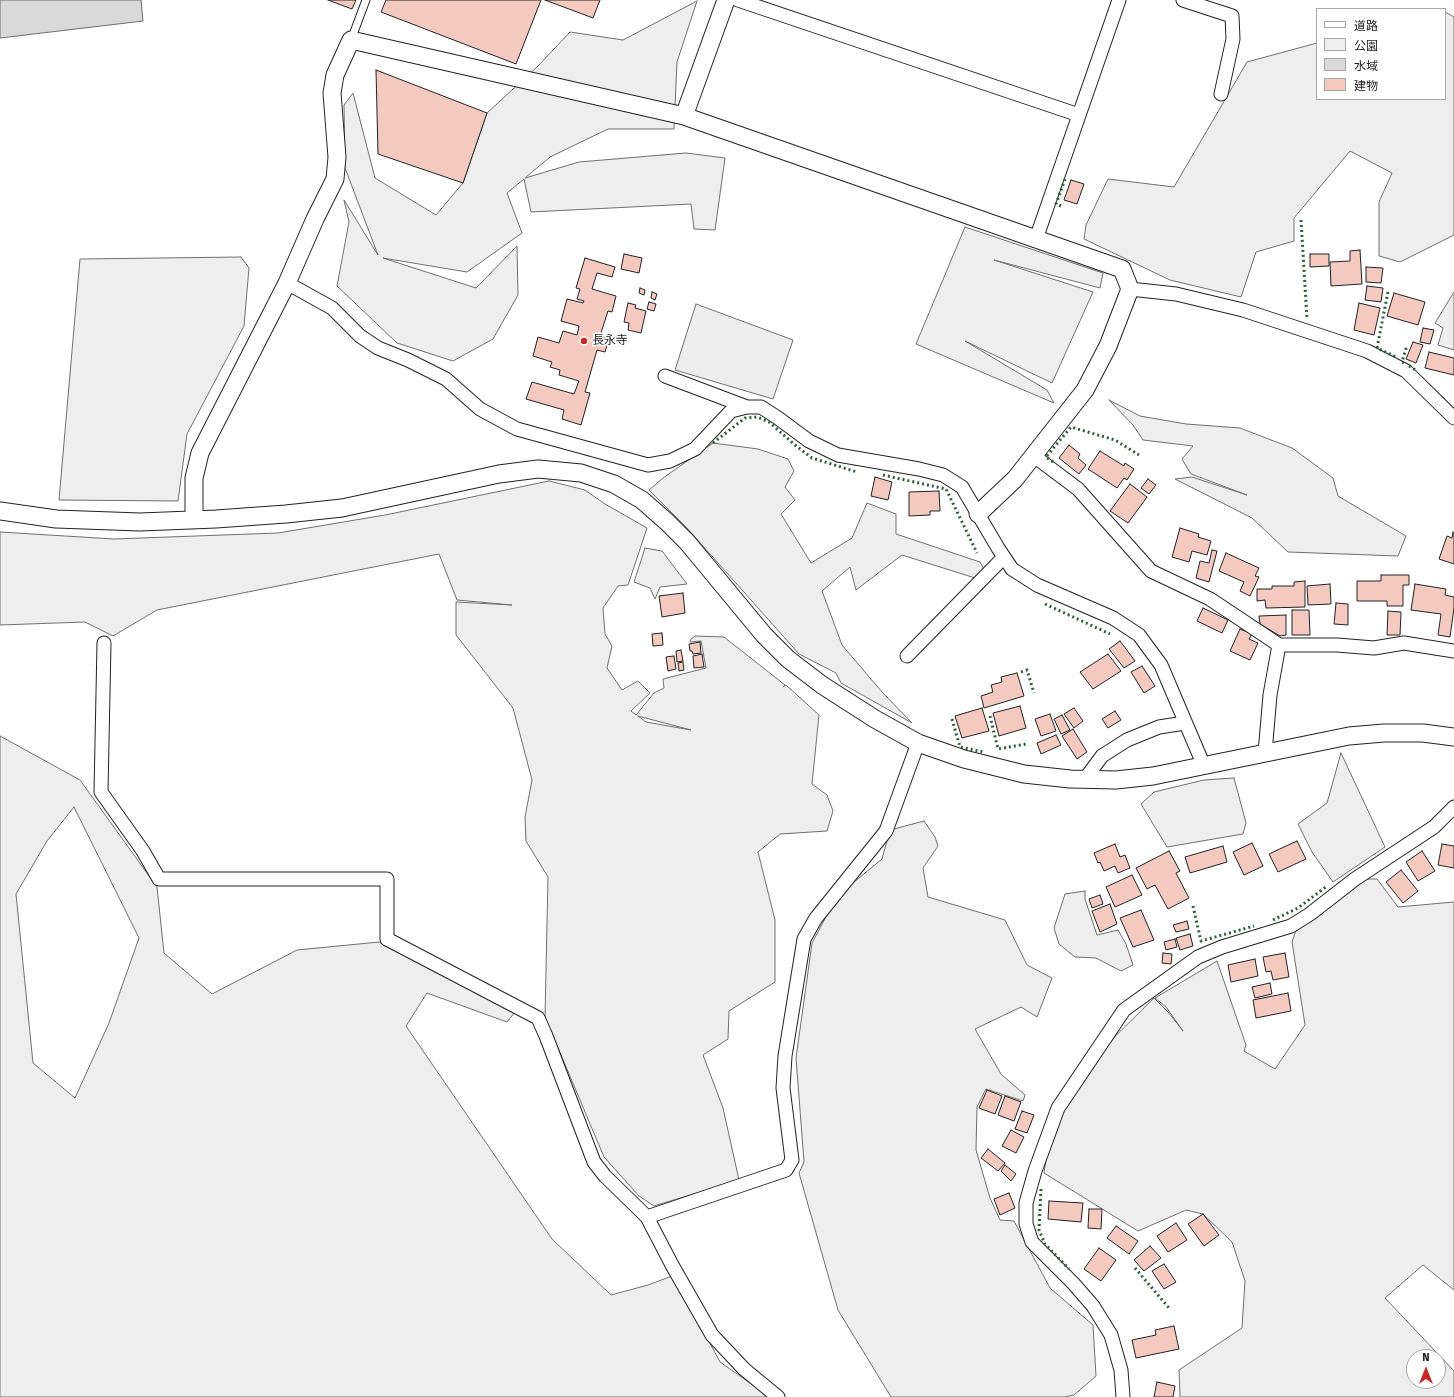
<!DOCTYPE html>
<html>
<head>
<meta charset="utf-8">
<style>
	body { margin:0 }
	#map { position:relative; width:1454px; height:1397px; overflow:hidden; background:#fff; font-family:"Fira Sans","Noto Sans JP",sans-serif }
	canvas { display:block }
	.legend { position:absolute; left:1316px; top:8px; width:130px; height:92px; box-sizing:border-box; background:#fff; border:1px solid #a7a7a7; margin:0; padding:5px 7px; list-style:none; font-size:12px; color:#222 }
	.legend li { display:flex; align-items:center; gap:8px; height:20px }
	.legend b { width:20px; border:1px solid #a7a7a7 }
	.north { position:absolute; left:1406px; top:1349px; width:40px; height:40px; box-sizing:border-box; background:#fff; border:1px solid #a7a7a7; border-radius:50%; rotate:0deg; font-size:11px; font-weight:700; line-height:16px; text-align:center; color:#222 }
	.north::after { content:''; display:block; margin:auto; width:14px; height:18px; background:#c62828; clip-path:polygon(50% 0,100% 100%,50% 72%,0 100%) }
</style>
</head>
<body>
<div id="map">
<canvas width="1454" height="1397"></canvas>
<ul class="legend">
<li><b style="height:5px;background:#fff"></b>道路</li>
<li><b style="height:11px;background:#eee"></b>公園</li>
<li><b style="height:11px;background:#d9d9d9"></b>水域</li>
<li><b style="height:11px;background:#f3c9c0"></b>建物</li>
</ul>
<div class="north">N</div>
</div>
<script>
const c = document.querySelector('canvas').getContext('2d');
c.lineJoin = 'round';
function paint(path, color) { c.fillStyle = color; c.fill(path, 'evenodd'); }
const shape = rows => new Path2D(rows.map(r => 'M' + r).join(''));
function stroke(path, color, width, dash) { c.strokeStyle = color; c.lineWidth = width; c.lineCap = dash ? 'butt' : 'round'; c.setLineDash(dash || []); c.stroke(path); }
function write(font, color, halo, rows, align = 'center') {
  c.font = font + ' "Fira Sans","Noto Sans JP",sans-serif'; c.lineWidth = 3; c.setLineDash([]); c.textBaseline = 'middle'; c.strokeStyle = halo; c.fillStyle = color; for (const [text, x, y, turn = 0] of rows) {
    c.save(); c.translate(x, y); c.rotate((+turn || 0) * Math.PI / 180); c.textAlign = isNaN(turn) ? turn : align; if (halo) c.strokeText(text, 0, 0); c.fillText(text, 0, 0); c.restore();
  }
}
const green = shape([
	[697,1,677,62,674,129,608,129,550,157,525,178,579,162,686,153,725,158,715,230,694,229,691,204,531,212,524,179,507,193,522,233,467,272,383,258,476,288,517,246,518,295,493,339,453,361,397,343,337,286,349,222,344,200,378,255,345,168,344,105,353,93,375,178,436,215,463,183,487,113,537,67,570,32,623,40,697,1],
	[1445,12,1454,17,1454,235,1400,262,1379,256,1379,202,1392,173,1350,151,1294,218,1294,241,1256,252,1241,297,1170,280,1084,239,1086,225,1108,179,1174,187,1247,62,1317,43,1317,99,1445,99,1445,12],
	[965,227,1103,273,1100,288,994,260,1093,292,1052,383,965,341,1047,390,1054,403,916,344,965,227],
	[241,257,249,268,244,326,187,434,178,501,59,500,80,259,241,257],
	[1454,292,1454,350,1438,345,1443,328,1435,323,1454,292],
	[1109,400,1140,416,1186,424,1240,428,1292,448,1333,478,1338,496,1406,536,1398,556,1288,552,1252,518,1175,479,1192,477,1247,495,1191,474,1182,459,1193,446,1143,440,1133,425,1109,400],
	[713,443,758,449,788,459,794,471,785,487,795,500,781,514,811,563,852,538,867,503,896,514,896,534,980,562,984,569,975,578,902,555,856,590,850,567,822,591,842,645,882,692,912,723,841,683,836,673,799,654,686,527,649,490,663,478,713,443],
	[549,481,585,490,605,504,647,528,628,585,618,586,603,608,605,634,612,646,607,668,622,690,638,681,650,693,631,711,636,715,654,693,664,688,663,679,706,668,701,641,690,642,691,639,695,636,724,637,785,685,783,687,786,685,819,715,812,784,827,795,833,811,827,831,780,834,758,852,775,920,775,982,729,1011,728,1039,703,1055,723,1108,739,1180,654,1206,639,1196,604,1157,545,1017,548,877,526,841,525,817,532,780,513,708,456,635,456,602,512,605,457,600,439,554,157,610,113,636,85,622,0,625,0,532,114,539,278,533,385,515,549,481],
	[638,716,691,730,646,722,638,716],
	[645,548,662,551,687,584,660,587,655,599,650,588,634,582,645,548],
	[0,736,80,780,157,887,164,953,212,994,297,950,379,942,515,1012,507,1022,427,993,406,1026,552,1239,611,1295,648,1285,672,1276,686,1298,720,1362,770,1397,0,1397,0,736],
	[74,807,139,938,109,1023,75,1098,33,1063,16,894,47,841,74,807],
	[1341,753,1385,847,1333,882,1312,852,1298,824,1327,803,1341,753],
	[1234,778,1246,823,1243,834,1167,847,1141,804,1154,792,1204,780,1234,778],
	[924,821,935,837,938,846,923,868,928,897,1005,920,1027,965,1052,978,1037,1017,1021,1007,975,1029,1001,1074,1025,1095,1023,1101,986,1089,977,1107,976,1150,990,1198,1000,1220,1014,1221,1050,1288,1093,1325,1096,1376,1074,1395,1065,1397,891,1397,838,1310,799,1173,804,1162,796,1058,812,943,837,896,882,859,890,830,924,821],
	[1355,879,1377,879,1398,907,1454,902,1454,1290,1423,1265,1385,1298,1454,1371,1454,1397,1180,1397,1179,1370,1242,1328,1245,1281,1232,1242,1203,1214,1186,1210,1138,1231,1044,1173,1051,1128,1084,1067,1154,998,1168,1012,1183,1031,1166,1007,1155,998,1217,961,1246,1045,1244,1051,1275,1069,1305,1025,1292,942,1299,921,1355,879],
	[1414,1357,1438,1357,1438,1381,1414,1381,1414,1357],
	[1085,891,1085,899,1097,935,1118,930,1126,944,1133,965,1121,971,1096,958,1075,957,1059,944,1054,928,1065,894,1085,891]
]);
const parking = shape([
	[696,304,793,340,773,399,675,370,696,304]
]);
const water = shape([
	[0,0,141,0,143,21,0,38,0,0]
]);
const building = shape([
	[328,0,356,0,352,9,328,0],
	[386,0,541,0,516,64,381,12,386,0],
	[545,0,600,0,593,18,545,0],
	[376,70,487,113,463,183,378,154,376,70],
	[1071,180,1084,184,1077,204,1064,200,1071,180],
	[1360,250,1362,284,1331,286,1330,262,1350,261,1350,251,1360,250],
	[624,254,642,258,639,273,621,269,624,254],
	[1310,254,1329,254,1329,266,1310,267,1310,254],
	[585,258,615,267,612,277,597,273,592,289,616,296,612,312,608,311,600,336,609,339,605,352,597,350,585,392,590,393,581,425,562,419,564,410,526,399,532,382,574,394,579,381,559,375,560,370,550,367,552,362,533,356,538,337,559,343,563,331,577,335,579,326,561,321,567,299,583,303,584,301,577,299,580,289,576,288,585,258],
	[1366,267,1383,268,1381,283,1366,282,1366,267],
	[1367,286,1383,288,1381,302,1365,300,1367,286],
	[640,288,645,290,644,295,639,293,640,288],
	[652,292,657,294,655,300,651,298,652,292],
	[1394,293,1425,302,1418,325,1387,316,1394,293],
	[649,302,656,304,654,311,647,309,649,302],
	[628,303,636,305,635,308,646,311,641,333,628,330,629,323,624,322,628,303],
	[1359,303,1380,308,1374,335,1354,330,1359,303],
	[1423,328,1434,330,1430,344,1420,342,1423,328],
	[1413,342,1423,345,1416,363,1406,359,1413,342],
	[1429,352,1454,358,1454,375,1425,368,1429,352],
	[1069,445,1080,454,1078,458,1086,465,1079,474,1059,458,1069,445],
	[1100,451,1124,466,1125,463,1134,469,1127,480,1124,478,1117,488,1088,469,1100,451],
	[875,477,892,482,888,500,871,496,875,477],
	[1148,479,1156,485,1149,494,1141,488,1148,479],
	[1130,484,1147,497,1128,523,1110,511,1130,484],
	[939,491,940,511,930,511,930,515,909,516,909,492,939,491],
	[1180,528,1199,534,1198,537,1211,541,1207,555,1192,551,1189,562,1172,557,1180,528],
	[1453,532,1454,533,1454,564,1439,559,1447,536,1452,538,1453,532],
	[1212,550,1217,551,1209,582,1196,578,1200,561,1209,563,1212,550],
	[1226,553,1259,568,1255,576,1259,577,1250,596,1240,591,1244,582,1219,571,1226,553],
	[1381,575,1409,575,1409,585,1403,585,1403,606,1387,606,1387,601,1357,601,1357,581,1381,581,1381,575],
	[1305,581,1305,607,1266,608,1265,600,1257,601,1257,589,1272,589,1272,586,1294,586,1294,582,1305,581],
	[1330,584,1331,604,1308,605,1307,586,1330,584],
	[1415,584,1446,589,1445,595,1454,597,1454,608,1450,637,1438,635,1441,614,1411,610,1415,584],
	[683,593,685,613,662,617,659,596,683,593],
	[1336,603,1348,604,1348,625,1334,624,1336,603],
	[1203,608,1228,620,1222,633,1197,621,1203,608],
	[1292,610,1309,610,1310,635,1292,635,1292,610],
	[1388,611,1401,612,1400,635,1387,635,1388,611],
	[1286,615,1286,635,1280,636,1260,624,1259,616,1286,615],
	[1240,629,1252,634,1249,639,1258,643,1250,660,1230,651,1240,629],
	[662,633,663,645,653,646,652,634,662,633],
	[1120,641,1135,661,1124,668,1109,649,1120,641],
	[700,642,701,653,693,654,692,651,690,651,689,644,700,642],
	[681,650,683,661,677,662,676,651,681,650],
	[702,654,704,667,694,668,693,656,702,654],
	[1108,654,1121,671,1093,689,1080,672,1108,654],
	[674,656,676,669,668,671,666,657,674,656],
	[683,662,684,670,679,671,678,663,683,662],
	[1142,666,1155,686,1144,693,1131,672,1142,666],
	[1017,673,1024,696,984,708,981,696,993,692,991,685,1002,682,1001,677,1017,673],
	[1020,706,1026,728,999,736,993,713,1020,706],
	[982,708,989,731,962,738,955,716,982,708],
	[1074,708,1083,721,1074,728,1064,714,1074,708],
	[1115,711,1121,720,1108,728,1102,719,1115,711],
	[1050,714,1056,731,1041,736,1035,719,1050,714],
	[1062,715,1070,730,1061,734,1054,719,1062,715],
	[1073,729,1087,752,1077,759,1062,736,1073,729],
	[1056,735,1061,745,1041,754,1037,743,1056,735],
	[1297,841,1306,859,1278,872,1269,854,1297,841],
	[1252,843,1263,866,1244,875,1233,852,1252,843],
	[1115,844,1120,857,1125,855,1130,868,1118,873,1115,866,1104,871,1100,862,1098,863,1094,853,1115,844],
	[1442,844,1454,846,1454,868,1438,865,1442,844],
	[1223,846,1227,862,1190,873,1185,857,1223,846],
	[1169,851,1180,871,1176,873,1189,898,1168,909,1155,885,1147,889,1136,868,1169,851],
	[1422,851,1435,871,1418,881,1406,862,1422,851],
	[1401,870,1418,891,1403,903,1386,882,1401,870],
	[1132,875,1142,895,1115,907,1106,887,1132,875],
	[1100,895,1103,904,1092,908,1089,899,1100,895],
	[1110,904,1117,924,1100,932,1092,911,1110,904],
	[1141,910,1154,940,1133,947,1120,918,1141,910],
	[1187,921,1189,929,1176,932,1173,925,1187,921],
	[1190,934,1193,946,1180,950,1176,938,1190,934],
	[1175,939,1177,947,1166,950,1164,942,1175,939],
	[1163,953,1172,954,1171,964,1162,963,1163,953],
	[1285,953,1289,977,1273,980,1271,971,1266,972,1263,957,1285,953],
	[1255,959,1258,976,1231,982,1228,965,1255,959],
	[1270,983,1272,994,1255,998,1252,987,1270,983],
	[1288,993,1291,1011,1256,1018,1253,1000,1288,993],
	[987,1090,1002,1096,995,1114,979,1108,987,1090],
	[1005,1096,1021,1102,1014,1121,998,1115,1005,1096],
	[1022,1111,1034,1115,1027,1133,1015,1129,1022,1111],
	[1011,1130,1024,1137,1016,1153,1002,1146,1011,1130],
	[988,1149,1005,1163,998,1171,981,1158,988,1149],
	[1005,1165,1016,1174,1011,1181,1001,1171,1005,1165],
	[1009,1193,1015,1208,1000,1215,994,1199,1009,1193],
	[1049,1201,1083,1203,1081,1222,1048,1219,1049,1201],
	[1089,1209,1102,1209,1101,1229,1088,1228,1089,1209],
	[1203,1214,1219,1235,1204,1246,1188,1224,1203,1214],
	[1176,1223,1187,1240,1168,1252,1157,1236,1176,1223],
	[1116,1226,1138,1241,1129,1254,1107,1238,1116,1226],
	[1150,1246,1161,1258,1144,1271,1134,1260,1150,1246],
	[1099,1248,1116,1260,1101,1281,1084,1269,1099,1248],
	[1164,1264,1176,1282,1164,1289,1152,1271,1164,1264],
	[1174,1326,1179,1349,1136,1358,1132,1340,1156,1335,1155,1330,1174,1326],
	[1157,1382,1175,1386,1173,1397,1154,1397,1157,1382]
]);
const service = shape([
	[351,40,366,0]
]);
const minor = shape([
	[738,0,1079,115],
	[1183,0,1232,16,1233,39,1221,94],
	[1036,239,1119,0],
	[287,283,332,308,360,336,378,348,408,360,446,379,480,409,517,429,648,465,670,461,695,449,731,411,747,407,761,407,778,418,809,441,838,455,919,469,943,475,962,487,998,548,1012,569,1037,585,1113,618,1139,635,1161,665,1204,766],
	[1130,289,1176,294,1243,310,1367,351,1406,371,1454,418],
	[665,376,747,407],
	[1034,456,1078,489,1151,571,1210,599,1279,645,1337,645,1374,648,1404,643,1454,651],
	[104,643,101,792,143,851,159,879,387,879,387,939,538,1018,546,1036,594,1162,605,1176,647,1217],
	[907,656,1004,557],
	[1265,753,1270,695,1279,645],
	[1085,779,1102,756,1127,740,1159,727,1185,723],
	[778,1397,744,1369,712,1335,672,1265,647,1217,786,1170,792,1160,783,1088,785,1056,804,939,816,918,886,831,918,743],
	[1123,1397,1121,1370,1111,1335,1093,1306,1073,1283,1032,1242,1026,1224,1026,1203,1035,1171,1058,1108,1124,1010,1198,957,1222,947,1291,926,1310,914,1355,879,1434,827,1454,807]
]);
const tertiary = shape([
	[684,116,726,0],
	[0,511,56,519,140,522,216,519,286,514,342,508,499,474,538,469,581,473,614,484,642,500,667,522,687,542,764,635,788,659,822,685,875,719,918,743,964,759,1024,774,1070,779,1116,780,1153,776,1349,736,1384,733,1423,733,1454,737],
	[194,520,194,478,200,453,287,283,315,219,335,179,337,157,332,93,335,75,351,40,684,116,1122,269,1130,289,1108,346,1085,390,1015,479,978,514]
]);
const hedge = shape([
	[1061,206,1056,204,1065,179],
	[1301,220,1307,319],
	[1388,292,1377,348,1396,357],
	[1404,363,1402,362,1407,345],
	[1409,366,1417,371],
	[713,443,745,418,757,417,769,422,795,445,812,458,857,472],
	[1053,462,1046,457,1071,427,1115,440,1139,455],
	[883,475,946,489,977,553],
	[1045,604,1110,634],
	[1021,672,1027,670,1034,693],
	[990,716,998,749,1026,744],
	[952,719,960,747,984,752],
	[1193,906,1201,941,1254,926],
	[1273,920,1298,908,1327,886],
	[1041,1189,1039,1230,1045,1244,1069,1269],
	[1135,1268,1169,1308]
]);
const markers = [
	[584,341,4,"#c62828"]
];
const poiNames = [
	["長永寺",592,341]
];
paint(green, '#eee');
stroke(green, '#6f6f6f', 1);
paint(parking, '#ededed');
stroke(parking, '#6f6f6f', 1);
paint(water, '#d9d9d9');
stroke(water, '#6f6f6f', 1);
paint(building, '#f3c9c0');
stroke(building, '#222', 1);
stroke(service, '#222', 9);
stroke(minor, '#222', 15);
stroke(tertiary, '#222', 19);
stroke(service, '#fff', 7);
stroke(minor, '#fff', 13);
stroke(tertiary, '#fff', 17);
stroke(hedge, '#2f5e38', 3, [2, 3]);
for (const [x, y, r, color] of markers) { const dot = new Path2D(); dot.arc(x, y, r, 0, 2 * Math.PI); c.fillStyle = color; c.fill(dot); stroke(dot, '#fff', 1.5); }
write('12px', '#222', '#fff', poiNames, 'left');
</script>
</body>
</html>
